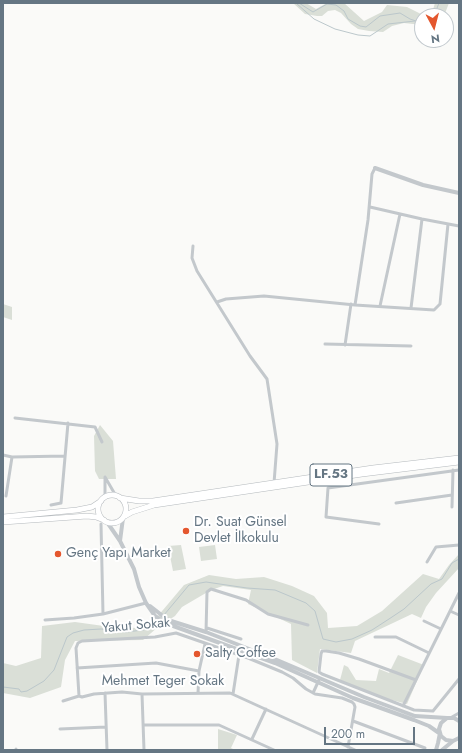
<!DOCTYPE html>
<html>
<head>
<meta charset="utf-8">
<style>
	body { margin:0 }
	#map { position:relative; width:462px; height:753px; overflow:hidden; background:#fafaf8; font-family:Jost,sans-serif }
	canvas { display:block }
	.frame { position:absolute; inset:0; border:4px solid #657683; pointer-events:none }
	.north { position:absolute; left:414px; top:8px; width:40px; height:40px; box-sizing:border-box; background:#fff; border:1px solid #c1c8cd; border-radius:50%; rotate:173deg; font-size:11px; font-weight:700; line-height:16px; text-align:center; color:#657683 }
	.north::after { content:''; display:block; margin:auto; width:14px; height:18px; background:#e4572e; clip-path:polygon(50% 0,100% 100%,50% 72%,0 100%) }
	.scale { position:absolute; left:324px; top:727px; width:91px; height:18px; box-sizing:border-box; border:2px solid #657683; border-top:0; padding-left:5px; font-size:12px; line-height:14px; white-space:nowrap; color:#657683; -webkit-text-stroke:3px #fff; paint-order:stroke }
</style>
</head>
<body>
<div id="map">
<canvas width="462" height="753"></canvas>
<div class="frame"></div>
<div class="north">N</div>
<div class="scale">200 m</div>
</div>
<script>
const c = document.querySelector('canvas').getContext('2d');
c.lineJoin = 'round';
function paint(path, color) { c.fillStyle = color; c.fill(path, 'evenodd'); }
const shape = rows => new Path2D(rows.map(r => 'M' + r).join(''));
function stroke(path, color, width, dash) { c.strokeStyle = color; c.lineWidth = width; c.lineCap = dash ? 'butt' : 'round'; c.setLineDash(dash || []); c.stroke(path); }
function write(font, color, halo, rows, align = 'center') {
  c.font = font + ' Jost,sans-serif'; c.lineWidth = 4; c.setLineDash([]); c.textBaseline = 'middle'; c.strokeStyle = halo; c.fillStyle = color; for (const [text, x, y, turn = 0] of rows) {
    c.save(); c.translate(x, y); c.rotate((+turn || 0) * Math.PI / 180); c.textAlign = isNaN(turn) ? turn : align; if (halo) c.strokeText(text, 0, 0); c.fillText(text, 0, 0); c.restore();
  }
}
const green = shape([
	[293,3,306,3,316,9,327,3,344,3,364,21,382,12,387,5,407,7,425,16,422,16,422,25,404,23,392,26,383,32,369,31,358,29,351,24,341,13,335,10,328,11,322,16,317,16,305,14],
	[435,3,449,3,444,16,431,16],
	[3,304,12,307,12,320,3,317],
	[100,425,113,441,116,479,99,479,95,471,94,436],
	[181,545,186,569,173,571,168,546],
	[215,545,217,559,201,561,199,547],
	[459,554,459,568,436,593,426,607,421,618,412,614,355,641,351,653,320,649,317,673,292,660,291,624,248,604,251,590,223,586,211,590,182,607,175,616,158,627,143,640,75,641,65,660,61,687,30,698,3,693,3,663,16,666,41,658,42,626,75,622,111,627,139,628,152,623,184,585,209,575,236,579,264,577,292,586,314,596,327,613,328,628,357,626,382,611,423,574,439,579,449,565],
	[398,655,424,665,407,704,388,699,340,680,344,665,348,667,356,680,376,681,379,669,389,673],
	[218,729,237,735,231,748,235,750,218,750]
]);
const stream = shape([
	[296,3,314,19,335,29,358,35,370,36,388,24,415,21],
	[299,3,313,12,327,4,336,5,344,11,348,19,360,26,366,27,380,16,400,13,410,19,422,23],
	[434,16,439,3],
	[164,615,189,585,206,582,247,588,275,590,306,603,315,611,323,639,336,642,352,639,372,630,389,619,404,609,431,584,442,579,452,563,459,559],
	[3,687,19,689,21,692,27,691,44,681,54,670,67,637,73,633,84,630,101,629,126,632,143,630,150,628,159,620]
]);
const minor = shape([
	[370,207,422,219,459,226],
	[193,246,192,258,197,271,250,356,267,379,277,444,274,483],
	[217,302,226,299,264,296,355,305,434,310,440,304,448,224],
	[355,305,368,220,372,174,375,168],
	[380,306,400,214],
	[411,308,422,219],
	[325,344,411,346],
	[345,345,351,304],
	[15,418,95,427,102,442],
	[3,455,12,457,65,456],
	[105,477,116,496],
	[105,477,105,497],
	[6,496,12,457],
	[396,503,452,495],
	[51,505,61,503,68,423],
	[452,507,453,470],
	[101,524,103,614],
	[379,524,326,517,328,488,459,470],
	[427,562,436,547,459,545],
	[450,611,459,615],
	[45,620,74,618,103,614,146,603],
	[424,621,441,629],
	[207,628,241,639],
	[206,632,207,592,211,589,246,600,268,614,308,625],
	[375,637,396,637,429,653],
	[77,668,156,663,199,671],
	[416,680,359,659,339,653,326,651,322,651,321,654,319,672,322,674,414,710,433,711,459,679],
	[105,693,107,750],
	[198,693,199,671,205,644],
	[313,693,319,680],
	[142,694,144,750],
	[233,694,239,655],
	[79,696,76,648,78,643,82,641,155,637,176,633,248,658,282,672,293,678,306,689,315,694,342,698,352,702,354,704,355,707,348,747],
	[79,696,82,697,94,694,122,692,142,694,230,693,355,750],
	[63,701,79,696],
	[403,706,459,593],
	[452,717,459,713],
	[353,721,425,748],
	[143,725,219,725,274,750],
	[60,729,106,727],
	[252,739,266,709],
	[16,750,16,749]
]);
const tertiary = shape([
	[375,168,423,185,459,193],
	[107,522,120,541,134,569,139,587,146,603,155,616,165,623,275,663,353,698,414,720,429,726,439,733],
	[120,541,123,518],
	[150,606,168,620,206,632,277,660,364,697,415,716,447,718],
	[459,721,454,718,447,718,441,723,439,729,441,736,446,740,453,741,459,738],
	[436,750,438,743,440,733],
	[442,750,453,741]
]);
const trunk = shape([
	'98 509a14 14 0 1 1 28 0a14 14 0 1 1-28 0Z',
	[120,498,139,501,153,501,373,468,459,458],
	[125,516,132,512,154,505,362,474,459,462],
	[3,517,77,510,92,507,101,501],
	[3,522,87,516,96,517,104,520]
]);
const markers = [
	[186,531,4,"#e4572e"],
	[58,554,4,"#e4572e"],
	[197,654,4,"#e4572e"]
];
const shields = [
	[331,475,42]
];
const shieldNames = [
	["LF.53",331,475]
];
const poiNames = [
	["Dr. Suat Günsel",194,523],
	["Devlet İlkokulu",194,539],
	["Genç Yapı Market",66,554],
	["Salty Coffee",205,654]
];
const streetNames = [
	["Yakut Sokak",136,626,-5],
	["Mehmet Teger Sokak",163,682]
];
paint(green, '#dadfd7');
stroke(stream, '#bbc7cb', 1);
stroke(trunk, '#b4b9bd', 6);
stroke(minor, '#c3c8cc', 3);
stroke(tertiary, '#c3c8cc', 4);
stroke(trunk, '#fff', 5);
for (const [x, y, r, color] of markers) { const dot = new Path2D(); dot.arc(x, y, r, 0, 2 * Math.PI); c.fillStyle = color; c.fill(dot); stroke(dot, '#fff', 1.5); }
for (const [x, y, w] of shields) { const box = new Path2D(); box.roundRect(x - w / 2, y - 11, w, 22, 3); c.fillStyle = '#fff'; c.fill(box); stroke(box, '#657683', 1); }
write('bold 13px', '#657683', null, shieldNames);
write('14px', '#657683', '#fff', poiNames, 'left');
write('14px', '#657683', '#fff', streetNames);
</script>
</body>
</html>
